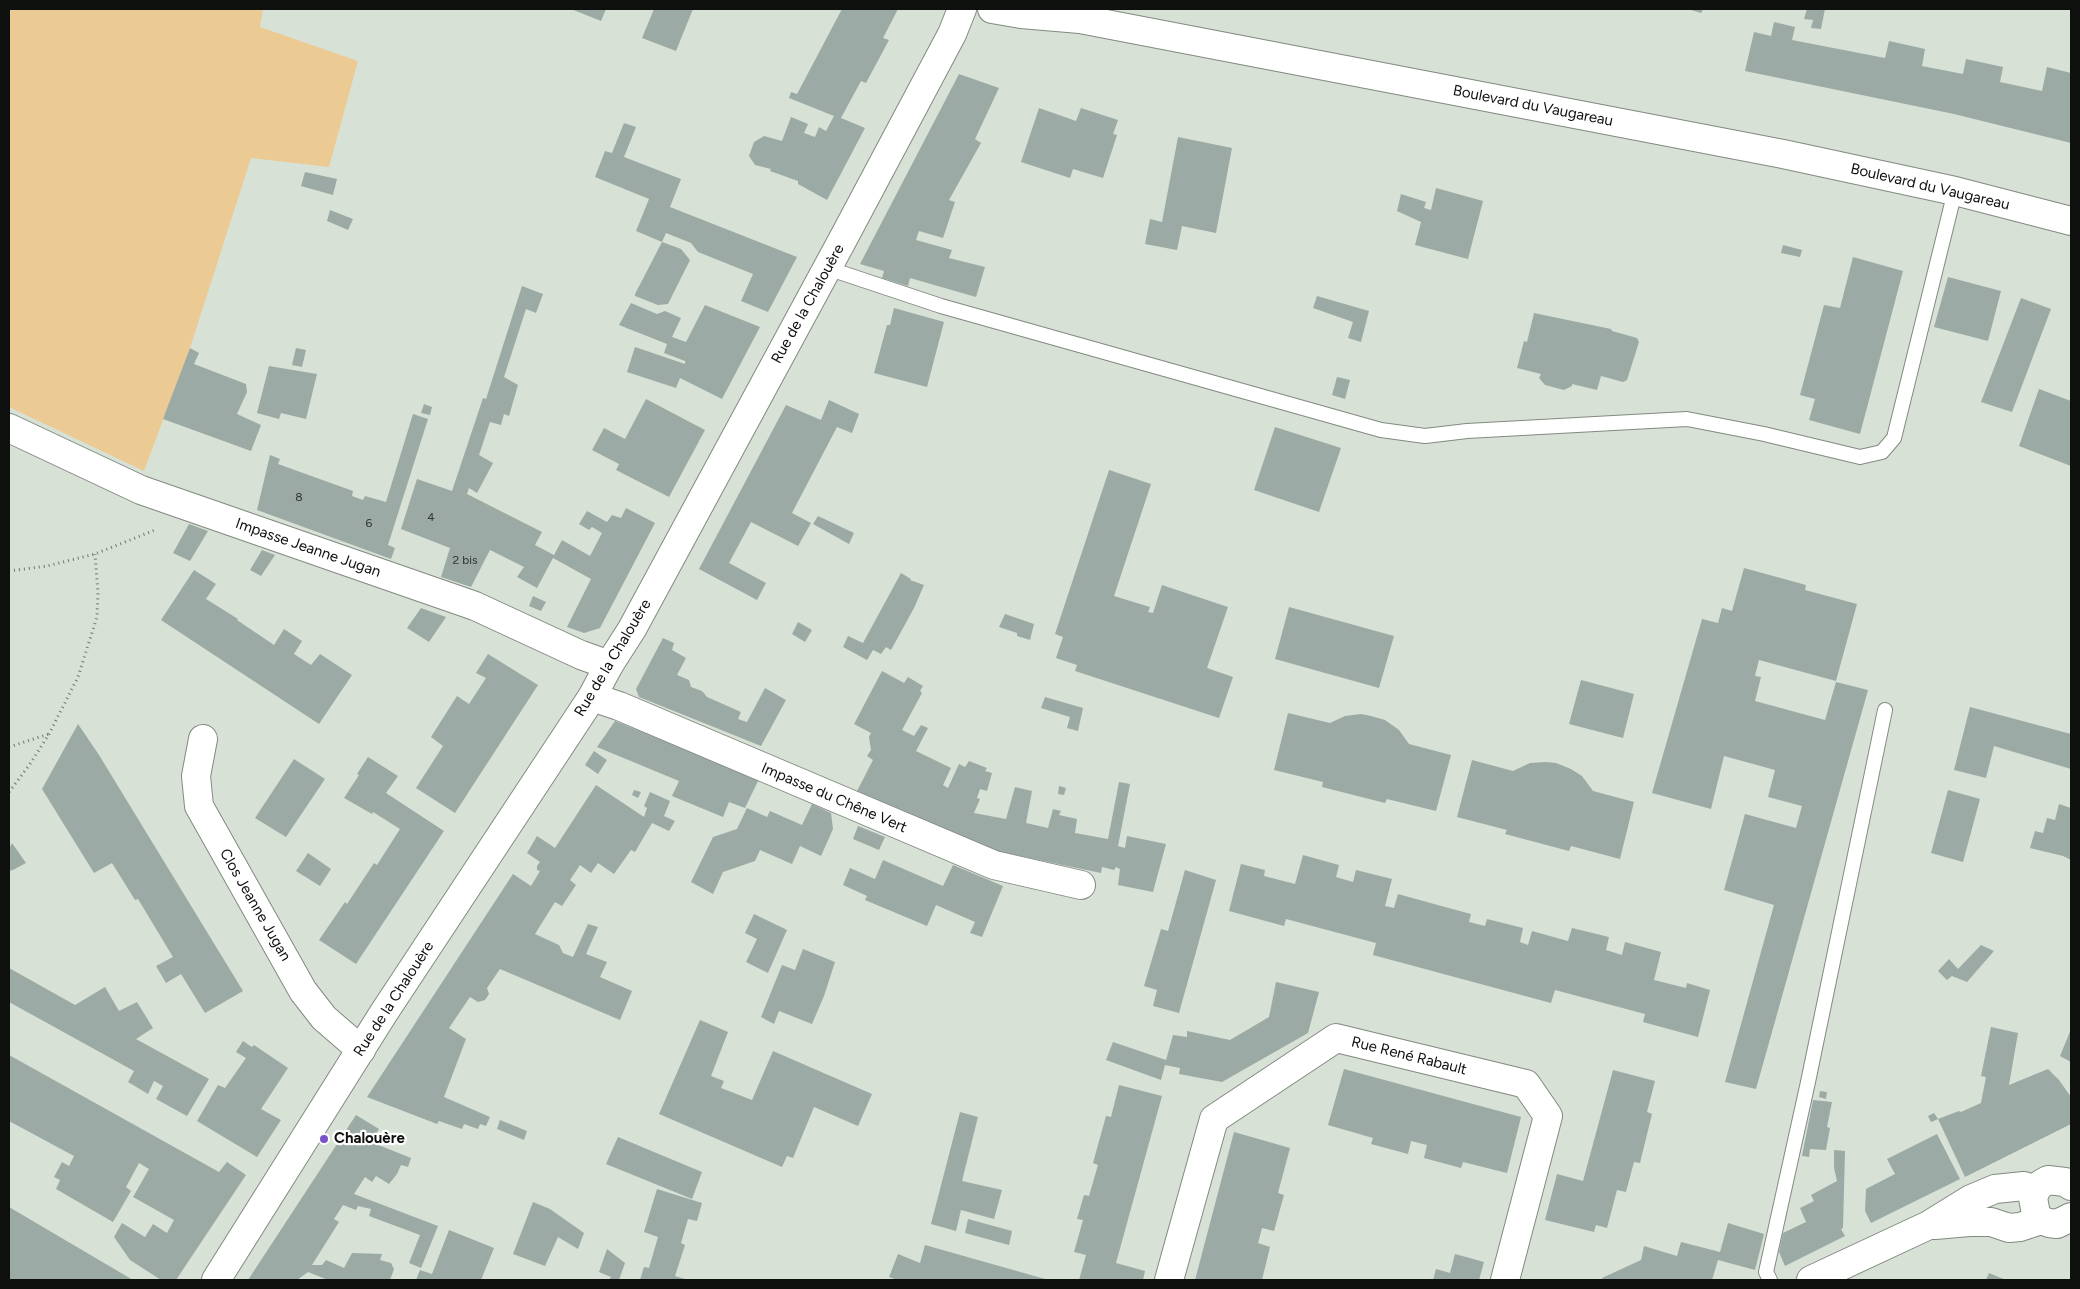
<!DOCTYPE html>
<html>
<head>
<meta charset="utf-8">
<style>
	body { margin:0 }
	#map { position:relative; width:2080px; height:1289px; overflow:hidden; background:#d8e1d6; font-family:Figtree,sans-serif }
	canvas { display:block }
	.frame { position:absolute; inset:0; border:10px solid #0d100c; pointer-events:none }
</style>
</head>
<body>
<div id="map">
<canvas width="2080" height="1289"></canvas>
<div class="frame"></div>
</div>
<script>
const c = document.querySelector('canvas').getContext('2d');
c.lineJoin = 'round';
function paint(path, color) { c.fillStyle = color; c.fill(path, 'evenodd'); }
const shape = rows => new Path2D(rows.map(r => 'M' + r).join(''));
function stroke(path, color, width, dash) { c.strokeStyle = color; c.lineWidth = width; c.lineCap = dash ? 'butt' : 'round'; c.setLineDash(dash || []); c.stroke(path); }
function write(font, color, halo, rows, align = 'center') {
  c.font = font + ' Figtree,sans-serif'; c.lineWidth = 4.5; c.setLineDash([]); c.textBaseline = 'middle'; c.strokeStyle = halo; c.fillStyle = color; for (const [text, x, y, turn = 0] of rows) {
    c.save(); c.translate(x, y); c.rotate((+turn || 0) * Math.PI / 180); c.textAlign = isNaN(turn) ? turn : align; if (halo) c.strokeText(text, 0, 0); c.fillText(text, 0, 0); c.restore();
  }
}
const green = shape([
	[9,9,263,9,260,27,358,61,329,167,251,158,190,348,144,471,9,407]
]);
const building = shape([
	[571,9,606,9,601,21],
	[654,9,693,9,676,51,642,38],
	[842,9,898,9,883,38,889,40,866,83,861,81,841,118,865,128,827,200,798,184,798,181,770,171,771,169,755,165,749,156,754,142,764,136,782,141,791,117,808,124,804,133,815,137,819,127,826,131,834,116,789,98,791,92,797,94],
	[1688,9,1703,9,1701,13],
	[1807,9,1825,9,1821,29,1811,28,1813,20,1804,19],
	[1774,22,1795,27,1792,40,1885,58,1889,41,1925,49,1922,66,1963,74,1966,59,2003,67,2000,82,2042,91,2047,67,2071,73,2071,143,1954,114,1745,71,1754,32,1771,36],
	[959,74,999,88,975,139,981,143,949,200,955,202,943,238,919,231,916,240,952,250,949,258,985,267,976,297,910,278,908,286,882,278,884,271,860,264],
	[1039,108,1076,121,1081,108,1118,120,1113,134,1117,135,1103,178,1073,169,1070,178,1021,162],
	[624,123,636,127,624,157,681,179,670,207,797,257,768,312,741,301,753,274,698,252,691,243,666,233,662,242,636,231,649,199,595,177,605,151,612,153],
	[1178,137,1232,148,1216,233,1182,226,1177,250,1145,244,1150,219,1162,222],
	[305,172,337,179,333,195,301,186],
	[1436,188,1483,201,1468,259,1415,245,1421,222,1397,211,1401,194,1426,202,1424,208,1431,210],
	[330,210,353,219,348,230,327,221],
	[662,242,681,249,690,260,668,304,658,305,635,296,635,294],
	[1783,245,1802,250,1800,257,1781,253],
	[1853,257,1903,271,1860,434,1809,420,1815,399,1800,395,1824,305,1840,308],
	[1948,277,2001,291,1988,341,1934,327],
	[522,286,543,294,536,313,526,309,504,377,518,385,509,416,504,414,501,425,490,422,479,455,493,463,477,493,469,488,467,494,542,532,535,545,554,555,562,540,590,556,602,533,592,527,589,530,579,524,587,511,607,522,612,515,621,518,626,508,655,523,600,628,584,633,567,627,591,579,553,558,537,588,517,577,524,567,490,550,471,587,441,577,450,548,401,529,417,479,452,491,483,398,486,399],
	[1317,296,1369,311,1361,342,1348,338,1353,322,1313,308],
	[2021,298,2051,309,2012,412,1981,402],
	[631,303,657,314,665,311,681,318,672,337,686,342,705,305,760,327,722,399,680,378,676,388,627,372,635,347,685,364,685,361,664,353,667,344,619,325],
	[894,308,944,322,927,387,874,373,887,325,890,325],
	[1534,313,1611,329,1612,331,1637,338,1639,342,1627,380,1623,382,1601,376,1597,390,1572,384,1572,386,1564,390,1545,385,1539,378,1541,374,1517,368,1524,341,1527,342],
	[190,348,199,353,194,364,246,384,247,392,237,414,261,425,251,451,163,419],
	[296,348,306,350,302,367,292,365],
	[269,366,317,374,306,419,281,413,279,419,257,413],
	[1337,377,1350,380,1345,399,1332,395],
	[2039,389,2071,401,2071,466,2019,446],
	[646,399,705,430,669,497,616,470,619,464,592,450,604,428,625,439],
	[829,400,859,414,852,433,837,427,792,513,811,523,798,546,751,522,729,563,766,583,757,600,699,569,786,405,821,420],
	[424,404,432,407,430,415,421,413],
	[413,414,428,419,388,545,395,548,391,559,257,510,270,455,280,459,278,464,353,491,352,496,363,500,365,496,386,502],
	[1275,427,1341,448,1319,512,1254,490],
	[1109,470,1151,484,1114,596,1150,607,1148,612,1153,613,1162,585,1228,607,1207,668,1233,677,1219,718,1075,671,1077,665,1056,658,1063,637,1055,634],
	[818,516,854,533,849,544,813,524],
	[189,524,208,531,190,561,173,553],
	[262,550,275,555,261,576,250,570],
	[1744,568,1806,585,1805,590,1857,604,1836,681,1759,660,1755,676,1761,677,1755,701,1825,720,1836,682,1868,690,1756,1089,1725,1082,1774,905,1724,890,1745,814,1796,828,1802,806,1768,797,1775,770,1724,756,1711,809,1652,793,1702,619,1718,623,1722,608,1732,611],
	[194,570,216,584,206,599,238,619,237,620,274,645,284,629,302,641,294,654,311,665,320,654,352,675,319,724,161,620],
	[901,573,911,579,910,580,924,585,914,608,891,650,886,647,881,654,873,650,867,660,843,647,848,636,863,643],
	[533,596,546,602,541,611,529,606],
	[1289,607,1394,636,1379,688,1275,659],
	[421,608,446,617,429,642,407,628],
	[1005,614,1034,624,1030,640,1017,636,1017,633,999,627],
	[798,622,812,630,805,642,792,634],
	[663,638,674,643,672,650,686,658,677,675,689,680,691,687,702,691,707,697,741,712,738,719,747,722,765,688,786,700,761,746,639,697,636,689],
	[488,654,538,685,455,813,416,788,443,746,431,737,457,696,469,704,486,678,476,673],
	[882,671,904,683,908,677,923,686,920,691,922,693,902,730,914,736,921,725,928,728,916,751,951,768,943,785,948,788,959,764,965,767,969,761,987,768,985,771,992,773,987,791,980,789,977,798,980,799,974,813,1006,819,1015,787,1032,791,1026,823,1048,828,1053,809,1061,811,1059,815,1077,819,1075,833,1108,839,1119,782,1130,784,1118,846,1125,848,1127,836,1166,844,1153,892,1118,885,1120,869,1116,867,1114,870,1102,867,1101,873,972,846,855,795,873,760,867,756,871,750,869,737,871,733,854,724],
	[1581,680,1634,694,1623,738,1569,724],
	[1045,697,1083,708,1078,731,1067,728,1070,717,1041,708],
	[1970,707,2071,734,2071,769,1994,746,1986,778,1954,770],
	[1288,713,1330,723,1345,716,1361,714,1371,716,1385,720,1399,730,1409,744,1451,755,1436,811,1387,799,1385,803,1322,787,1323,782,1274,770],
	[615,721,759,779,745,808,729,802,723,817,672,796,679,781,597,747],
	[78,724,99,755,243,991,205,1013,181,974,166,983,156,966,173,957,138,899,135,900,112,863,94,873,42,789],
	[594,751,607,760,598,774,585,765],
	[368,757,398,776,386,793,444,831,356,964,319,940,345,902,347,904,374,863,377,865,400,829,373,812,372,814,344,798,359,775,357,774],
	[294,759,325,779,286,837,255,818],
	[1472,760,1513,771,1530,763,1546,762,1556,763,1571,769,1582,776,1593,791,1634,802,1620,859,1571,846,1569,851,1505,834,1507,830,1457,817],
	[596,785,644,817,647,808,644,806,650,792,670,801,664,816,675,821,669,831,652,823,635,852,631,850,614,874,598,863,591,873,580,865,570,880,576,885,562,906,555,902,535,934,559,945,563,953,573,957,588,924,598,927,586,954,607,962,600,977,632,991,620,1020,500,969,487,988,489,994,485,1000,478,1002,470,997,449,1028,466,1039,444,1097,490,1117,486,1126,480,1124,478,1129,464,1124,462,1129,439,1121,437,1124,367,1097,513,874,531,886,540,871,537,870,537,866,540,862,527,853,537,836,555,848],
	[1059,786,1066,788,1064,795,1058,794],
	[634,790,641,792,638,798,632,795],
	[1948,790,1980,799,1963,862,1931,853],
	[812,804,831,813,833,829,821,856,800,846,792,864,760,850,755,861,723,872,713,894,691,882,713,837,737,829,747,808,767,817,770,811,802,825],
	[2059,804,2071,808,2071,860,2063,856,2030,848,2035,831,2043,833,2047,818,2055,820],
	[858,826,885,837,879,850,853,839],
	[12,843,26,863,11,871,9,867,9,849],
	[308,853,331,869,320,886,296,871],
	[1303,855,1339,865,1336,877,1353,882,1356,870,1392,879,1385,906,1394,908,1398,894,1434,904,1471,914,1469,922,1485,926,1487,919,1523,928,1520,942,1528,945,1532,931,1568,941,1572,928,1609,937,1606,950,1622,955,1625,942,1661,952,1654,980,1686,988,1687,983,1710,990,1698,1037,1643,1022,1645,1014,1555,990,1551,1003,1373,955,1376,943,1286,919,1284,926,1229,911,1241,864,1265,870,1264,876,1295,884],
	[883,860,943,886,953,865,1003,886,982,937,970,933,975,922,936,905,927,926,865,900,867,896,843,885,850,868,875,879],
	[1185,870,1216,880,1179,1013,1153,1006,1157,990,1144,986,1161,929,1168,931],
	[754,914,787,930,768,973,746,962,757,939,745,933],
	[1981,945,1994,951,1967,982,1952,976,1947,980,1938,971,1949,959,1958,969],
	[803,949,835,962,824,996,812,1024,779,1011,774,1024,761,1017,782,965,795,970],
	[9,968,75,1005,105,987,119,1011,137,1002,153,1028,136,1039,209,1079,187,1116,156,1099,163,1086,154,1081,148,1094,128,1082,134,1071,9,1002],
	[1276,982,1319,992,1308,1033,1222,1082,1179,1074,1180,1068,1165,1065,1161,1080,1106,1060,1113,1042,1166,1060,1173,1035,1187,1037,1187,1031,1230,1040,1269,1017],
	[700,1020,728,1032,711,1076,724,1081,721,1088,752,1100,773,1051,872,1094,858,1126,814,1107,793,1158,787,1156,782,1167,659,1114],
	[1991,1027,2018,1033,2009,1085,2048,1069,2059,1080,2071,1097,2071,1124,1965,1177,1938,1119,1959,1111,1961,1112,1981,1103,1986,1077,1981,1076],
	[2071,1029,2071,1062,2060,1056],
	[243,1041,252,1047,254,1045,288,1068,261,1109,281,1120,257,1157,197,1121,218,1085,225,1088,246,1058,236,1052],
	[9,1055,219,1172,227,1162,246,1175,176,1280,161,1280,130,1260,114,1237,122,1223,145,1237,153,1224,167,1233,174,1220,133,1197,149,1169,139,1163,126,1187,131,1191,113,1222,56,1189,60,1180,54,1177,62,1162,69,1166,74,1156,9,1121],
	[1344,1069,1521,1117,1507,1173,1463,1162,1461,1168,1424,1158,1427,1145,1411,1141,1408,1154,1371,1144,1373,1138,1328,1125],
	[1613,1070,1655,1081,1647,1112,1652,1114,1640,1163,1634,1162,1626,1192,1617,1190,1607,1228,1596,1225,1594,1232,1545,1220,1557,1174,1583,1181],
	[1119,1085,1162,1096,1116,1263,1145,1271,1143,1280,1079,1280,1086,1255,1074,1252,1083,1220,1077,1219,1084,1195,1089,1196,1098,1165,1093,1163,1106,1116,1111,1117],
	[1820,1091,1827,1092,1826,1099,1819,1097],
	[1813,1100,1832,1102,1827,1127,1830,1128,1826,1150,1810,1149,1809,1157,1802,1156],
	[960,1112,978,1117,962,1181,1002,1190,994,1219,961,1210,956,1231,931,1224],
	[1934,1113,1938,1119,1931,1122,1928,1116],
	[356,1115,379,1129,371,1142,411,1158,408,1167,401,1165,397,1174,389,1184,376,1176,372,1182,365,1177,354,1194,438,1226,421,1268,409,1263,420,1235,369,1216,371,1209,358,1206,356,1210,343,1205,334,1219,339,1222,312,1265,322,1265,326,1260,344,1268,352,1253,382,1254,380,1260,391,1263,394,1269,390,1280,328,1280,308,1272,297,1280,248,1280],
	[500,1120,527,1131,524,1140,497,1129],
	[1234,1132,1290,1148,1278,1193,1284,1195,1274,1231,1262,1228,1258,1243,1270,1247,1262,1280,1195,1280],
	[1937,1134,1960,1179,1871,1223,1865,1211,1866,1189,1895,1174,1887,1159],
	[618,1137,702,1172,692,1199,606,1164],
	[1834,1150,1845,1151,1843,1228,1841,1229,1845,1236,1785,1266,1779,1252,1783,1233,1806,1222,1800,1208,1814,1201,1811,1195,1837,1181,1834,1168],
	[657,1189,702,1203,697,1221,688,1219,681,1243,685,1245,675,1276,688,1280,640,1280,644,1267,649,1268,658,1237,644,1232],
	[533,1202,550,1209,584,1233,578,1249,558,1237,545,1266,513,1254],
	[9,1207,133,1280,9,1280],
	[968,1219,1012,1231,1009,1245,965,1233],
	[1728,1223,1764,1234,1755,1270,1718,1260,1712,1280,1603,1280,1602,1278,1641,1260,1644,1246,1677,1256,1681,1242,1720,1252],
	[449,1230,494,1248,481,1280,416,1280,420,1270,432,1274],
	[925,1245,1045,1279,1045,1280,898,1280,889,1277,898,1254,920,1263],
	[607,1249,625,1263,619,1280,609,1280,611,1277,599,1272],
	[1455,1254,1484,1262,1479,1280,1433,1280,1436,1269,1450,1273],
	[1989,1273,2006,1280,1986,1280]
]);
const path = shape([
	[9,571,47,566,95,554,155,530],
	[9,747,49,734],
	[9,792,30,764,49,734,78,677,97,617,98,593,95,554]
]);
const service = shape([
	[827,268,941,306,1381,430,1425,436,1467,431,1687,419,1764,434,1860,457,1882,452,1894,438,1955,191],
	[1770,1280,1766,1272,1808,1082,1885,710]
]);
const minor = shape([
	[992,9,1021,14,1080,19,1783,154,1955,191,2071,221],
	[9,428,141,490,475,606,581,655,609,665],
	[592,697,619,706,994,865,1081,885],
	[203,739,196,776,199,806,303,991,324,1018,361,1050],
	[2071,1186,2065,1182,2048,1180,2041,1184,2036,1190,2033,1198,2036,1214,2041,1220,2049,1223,2057,1224,2071,1217],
	[1935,1225,1969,1222,1991,1222,2009,1228,2020,1227,2041,1220],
	[1169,1280,1214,1119,1336,1038,1526,1084,1548,1116,1505,1280],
	[1811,1280,1929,1225,1971,1199,1995,1189,2024,1186,2036,1190]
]);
const tertiary = shape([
	[216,1280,383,1014,592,697,609,665,632,629,843,239,952,34,962,9]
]);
const markers = [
	[324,1139,5,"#7851ca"]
];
const numberNames = [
	["8",299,497],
	["4",431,517],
	["6",369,523],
	["2 bis",465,560]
];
const streetNames = [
	["Boulevard du Vaugareau",1533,106,11],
	["Boulevard du Vaugareau",1930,187,13],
	["Rue de la Chalouère",808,304,-61],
	["Impasse Jeanne Jugan",308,548,19],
	["Rue de la Chalouère",613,658,-59],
	["Impasse du Chêne Vert",834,798,23],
	["Clos Jeanne Jugan",255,905,60],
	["Rue de la Chalouère",394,999,-57],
	["Rue René Rabault",1409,1056,14]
];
const poiNames = [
	["Chalouère",334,1139]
];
paint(green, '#ecca94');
paint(building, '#9baaa4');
stroke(service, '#828a80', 16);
stroke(minor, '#828a80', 30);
stroke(tertiary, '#828a80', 30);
stroke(path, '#70766f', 3, [1, 4]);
stroke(service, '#fff', 14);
stroke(minor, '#fff', 28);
stroke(tertiary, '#fff', 28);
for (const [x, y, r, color] of markers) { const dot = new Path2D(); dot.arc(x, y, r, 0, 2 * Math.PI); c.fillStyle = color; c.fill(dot); stroke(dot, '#fff', 2); }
write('12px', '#303632', null, numberNames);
write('15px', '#0d100c', '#fff', streetNames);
write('bold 15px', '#0d100c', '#fff', poiNames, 'left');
</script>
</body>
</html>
